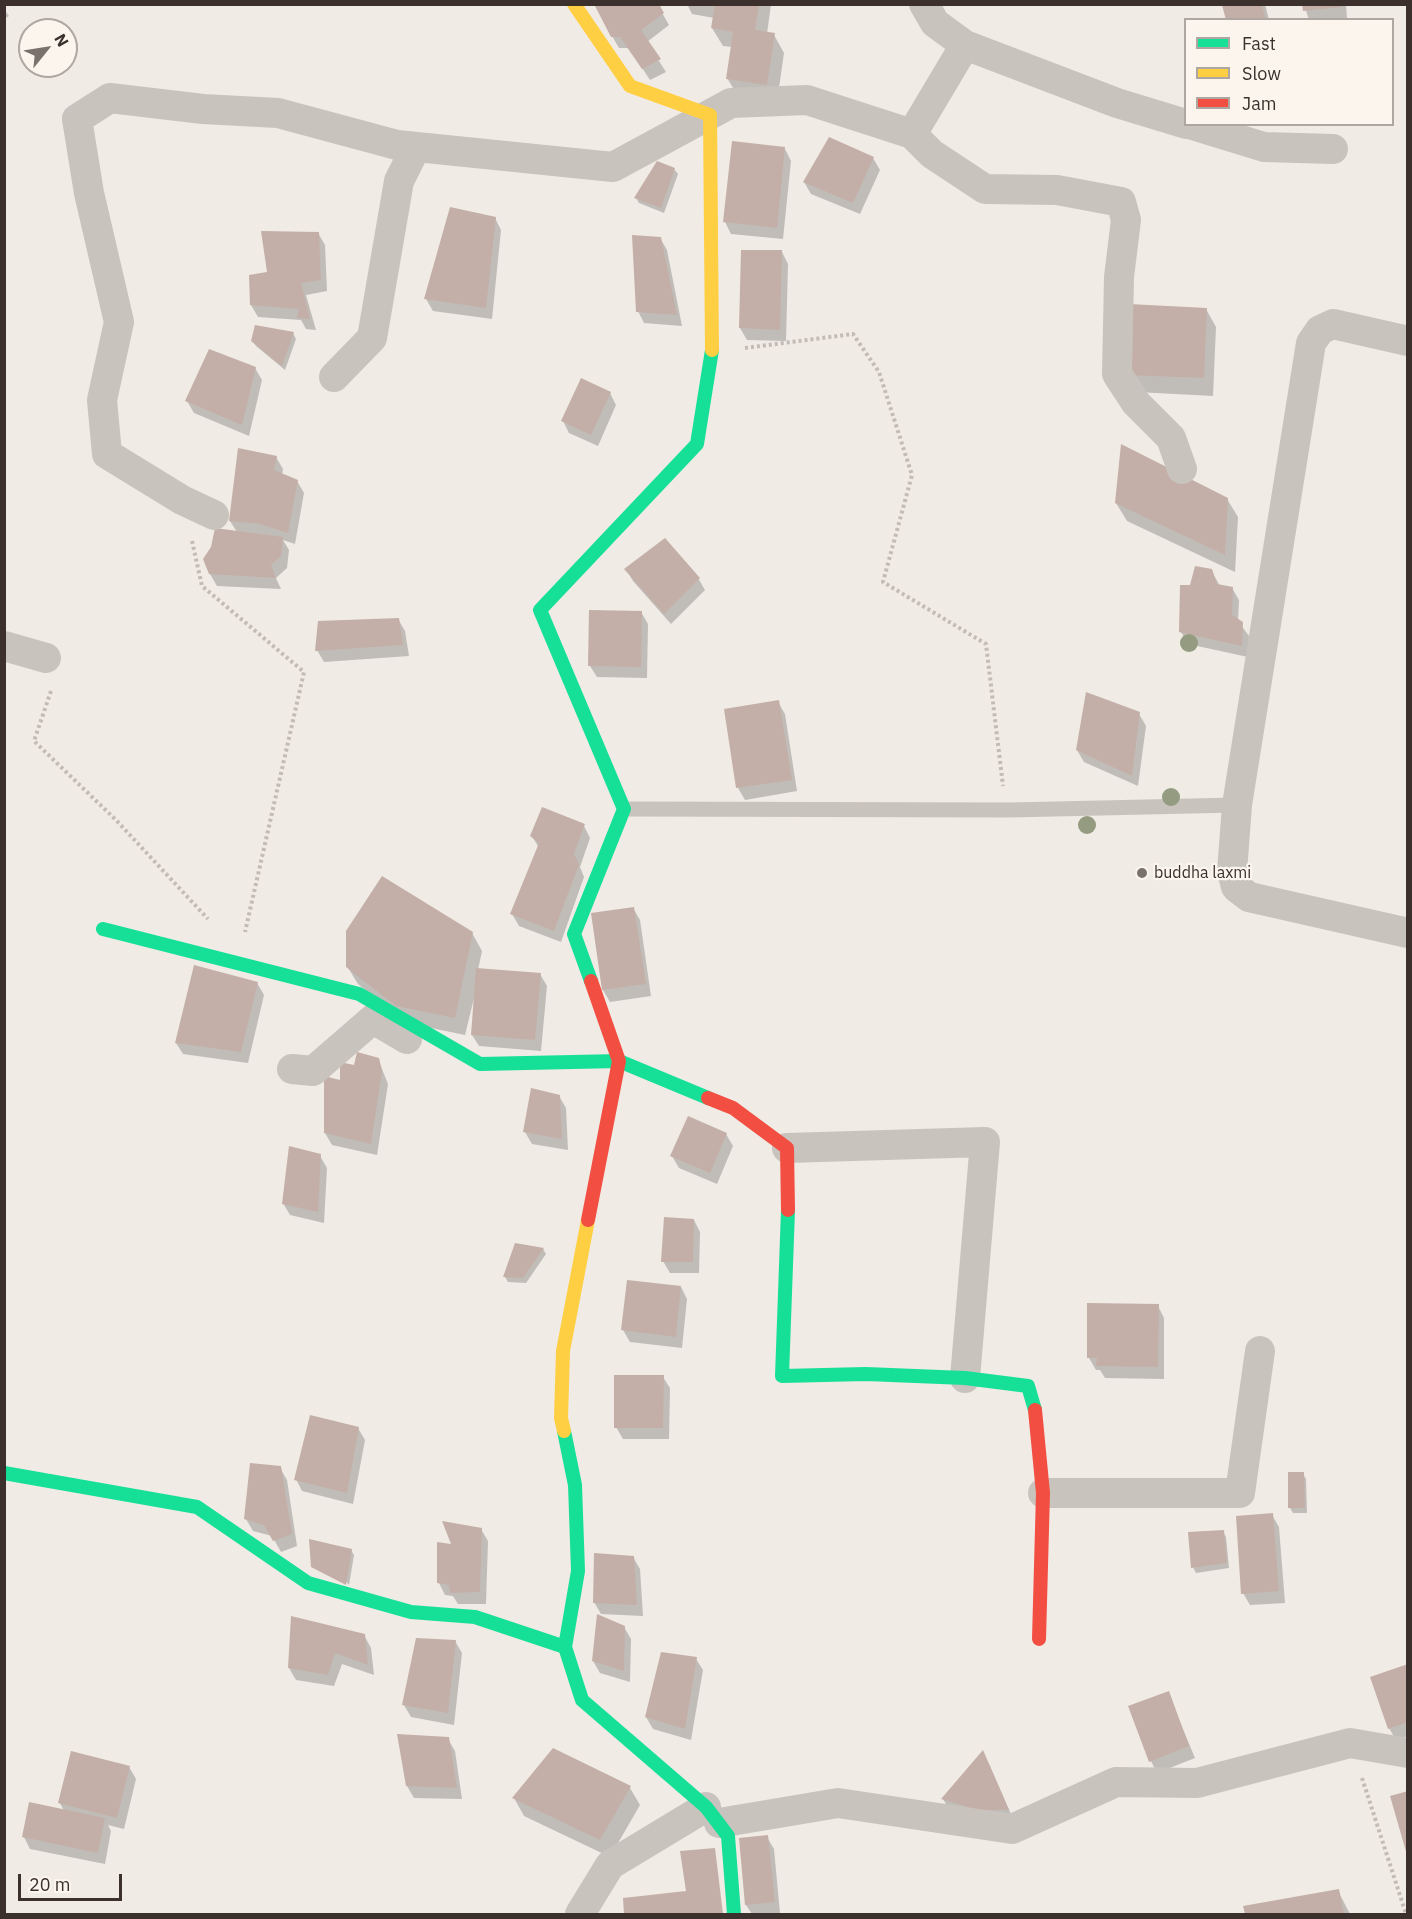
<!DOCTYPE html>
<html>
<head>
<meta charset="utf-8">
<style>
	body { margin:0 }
	#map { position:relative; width:1412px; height:1919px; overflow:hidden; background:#f0ebe5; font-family:"IBM Plex Sans",sans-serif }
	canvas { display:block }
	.frame { position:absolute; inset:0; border:6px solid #3b302b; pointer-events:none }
	.legend { position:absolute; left:1184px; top:18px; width:210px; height:108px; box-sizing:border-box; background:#fbf5ee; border:2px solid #aea6a0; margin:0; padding:8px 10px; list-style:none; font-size:18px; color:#3b302b }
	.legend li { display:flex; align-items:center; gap:12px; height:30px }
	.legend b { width:30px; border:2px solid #aea6a0 }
	.north { position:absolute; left:18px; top:18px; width:60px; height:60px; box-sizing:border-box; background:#fbf5ee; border:2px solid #aea6a0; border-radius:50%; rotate:60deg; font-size:16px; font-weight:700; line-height:24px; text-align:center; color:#3b302b }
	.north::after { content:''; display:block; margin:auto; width:21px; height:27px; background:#7a716c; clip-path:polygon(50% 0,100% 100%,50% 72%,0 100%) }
	.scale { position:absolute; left:18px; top:1874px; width:104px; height:27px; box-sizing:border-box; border:3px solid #3b302b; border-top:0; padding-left:8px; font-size:18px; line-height:21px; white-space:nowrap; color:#3b302b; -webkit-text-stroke:4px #fbf5ee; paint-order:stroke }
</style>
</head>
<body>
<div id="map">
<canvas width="1412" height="1919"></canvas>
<div class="frame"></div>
<ul class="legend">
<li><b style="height:8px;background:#16e098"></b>Fast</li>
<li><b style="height:8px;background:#ffcf43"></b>Slow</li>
<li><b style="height:8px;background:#f24e42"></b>Jam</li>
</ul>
<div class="north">N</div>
<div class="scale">20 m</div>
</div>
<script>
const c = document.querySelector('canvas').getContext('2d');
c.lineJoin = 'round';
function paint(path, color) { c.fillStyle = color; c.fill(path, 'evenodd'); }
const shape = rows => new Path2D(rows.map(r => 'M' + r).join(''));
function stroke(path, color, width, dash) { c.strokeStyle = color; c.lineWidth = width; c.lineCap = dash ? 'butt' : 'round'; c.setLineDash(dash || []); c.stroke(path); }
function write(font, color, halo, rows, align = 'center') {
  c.font = font + ' "IBM Plex Sans",sans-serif'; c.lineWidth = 4.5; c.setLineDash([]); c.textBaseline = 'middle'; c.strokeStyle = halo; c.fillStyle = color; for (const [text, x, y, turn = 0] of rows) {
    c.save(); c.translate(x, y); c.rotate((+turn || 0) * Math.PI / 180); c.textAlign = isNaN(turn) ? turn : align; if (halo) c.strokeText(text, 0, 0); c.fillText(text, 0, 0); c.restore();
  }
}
const shadow = shape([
	[657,4,669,25,647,42,666,72,650,80,629,48,619,48,612,36],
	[687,4,771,4,767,34,774,35,784,53,777,102,738,96,727,78,732,47,723,46,712,28,714,18,692,14],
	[1223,4,1265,4,1269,20,1227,20],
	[1304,4,1346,4,1347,19,1309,20],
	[4,9,9,16,4,19],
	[785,149,791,161,783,239,731,234,725,222],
	[873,158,880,170,860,214,811,194,804,182],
	[674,169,678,174,664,213,639,203,636,198],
	[495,218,501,230,492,319,433,311,426,299],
	[318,233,325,245,327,291,306,295,316,330,306,329,301,320,258,317,251,305,268,273],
	[660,238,667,250,682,326,644,323,638,311],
	[782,252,788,264,786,341,747,340,740,328],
	[1130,305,1206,309,1216,327,1213,396,1137,392],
	[293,333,296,339,285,370,256,346,252,340],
	[255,368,262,380,249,436,194,413,187,401],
	[610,393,616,405,598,446,569,433,563,421],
	[240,450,276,457,283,469,282,475,297,481,304,493,295,544,283,540,289,550,287,568,276,578,281,589,217,586,210,574,237,532,230,521],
	[1227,499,1238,517,1235,572,1127,521,1116,503],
	[626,569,698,578,705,590,671,624,633,581],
	[1211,570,1220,586,1232,588,1239,600,1238,621,1249,636,1248,657,1188,644,1181,632,1191,587],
	[641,612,648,624,647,678,597,677,590,666],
	[398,619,405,631,409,656,324,662,317,650],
	[778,702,785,714,797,791,745,800,738,788,726,710],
	[1139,714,1146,726,1138,786,1084,762,1077,750],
	[584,826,590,838,580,867,584,877,561,942,519,926,512,914,539,848,532,836],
	[633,908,640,920,651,996,610,1002,603,990],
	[472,933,482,951,478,970,540,974,547,986,541,1051,479,1046,472,1035,475,994,465,1035,407,1023,358,984,347,966],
	[257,983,264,995,248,1063,183,1054,176,1043],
	[378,1059,388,1084,377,1155,332,1145,325,1133,342,1082,355,1067],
	[559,1096,566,1108,568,1150,532,1144,525,1132],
	[726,1134,733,1146,717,1184,679,1168,672,1156],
	[320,1156,327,1168,324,1223,290,1215,283,1203],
	[694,1220,700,1232,699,1273,670,1273,663,1261],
	[516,1244,543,1249,546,1254,526,1283,508,1282,505,1277],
	[681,1287,687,1299,682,1348,630,1342,623,1330],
	[1158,1306,1164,1318,1164,1379,1105,1378,1100,1370,1096,1370,1089,1358],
	[663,1377,670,1388,669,1439,623,1439,616,1427],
	[358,1428,365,1440,353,1504,302,1491,296,1479],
	[280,1468,287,1480,297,1546,281,1552,272,1536,253,1531,246,1519],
	[1303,1474,1306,1479,1307,1513,1293,1513,1290,1508],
	[1272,1515,1279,1527,1285,1603,1250,1605,1243,1593],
	[481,1529,488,1541,486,1604,458,1604,453,1596,445,1595,439,1583,453,1545],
	[1223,1532,1226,1537,1229,1568,1196,1573,1193,1567],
	[310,1540,351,1550,354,1555,349,1585],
	[633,1557,640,1569,643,1616,601,1614,594,1602],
	[624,1627,631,1639,630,1682,600,1673,593,1661],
	[364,1635,371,1648,374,1675,342,1664,334,1686,296,1680,289,1668],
	[455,1641,462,1653,454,1725,411,1717,404,1705],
	[696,1659,703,1670,691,1740,653,1729,646,1717],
	[1408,1666,1408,1736,1396,1740,1389,1728],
	[1168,1693,1195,1758,1157,1773,1151,1761],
	[448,1739,455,1751,462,1799,414,1798,407,1786],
	[989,1764,1014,1821,950,1811,943,1799],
	[129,1767,136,1779,124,1829,108,1825,111,1831,105,1864,30,1849,24,1837,64,1811,60,1803],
	[630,1788,640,1805,610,1857,524,1816,514,1798],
	[767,1837,774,1849,780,1913,752,1914,746,1905],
	[1338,1891,1350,1914,1246,1914,1245,1907],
	[624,1899,728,1914,626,1914]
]);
const building = shape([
	[594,4,659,4,664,13,641,30,661,59,642,69,620,37,611,37],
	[715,4,759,4,755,30,775,33,767,85,726,79,733,32,711,28],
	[1302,4,1341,4,1342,7,1303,11],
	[1222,5,1262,5,1266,20,1226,20],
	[829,137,874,157,853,203,803,182],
	[732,141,785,147,777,228,723,222],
	[657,161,675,168,661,208,634,198],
	[450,207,496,217,486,308,424,299],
	[261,231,319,232,321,280,301,283,310,319,297,318,299,309,250,305,249,275,267,272],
	[632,235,661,237,677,315,636,312],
	[741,250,782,250,780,330,739,328],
	[1129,304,1207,308,1204,378,1125,375],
	[255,325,294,332,282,366,251,341],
	[209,349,256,367,242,425,185,401],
	[581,378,611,392,591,435,561,421],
	[1121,444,1228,498,1225,555,1115,503],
	[238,448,277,456,274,470,298,480,288,533,260,524,229,521],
	[215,528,283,537,281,556,271,565,276,578,209,574,203,559,211,547],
	[665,538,700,578,664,614,624,569],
	[1195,566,1212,569,1217,584,1233,587,1232,615,1243,622,1242,646,1179,632,1180,585,1190,585],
	[589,610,642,611,641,667,588,666],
	[399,618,403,645,315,651,318,621],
	[1086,692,1140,712,1132,776,1076,750],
	[779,700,792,780,736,788,724,709],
	[542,807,585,824,574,854,579,864,554,931,510,914,539,843,530,836],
	[382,876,473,932,455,1018,396,1006,346,967,346,931],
	[634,907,646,984,602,990,591,913],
	[194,965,258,982,241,1052,175,1043],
	[476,968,541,973,535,1040,471,1035],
	[357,1052,379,1058,382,1071,371,1144,324,1133,324,1076,340,1080,340,1062,354,1065],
	[531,1088,560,1095,562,1139,523,1132],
	[688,1116,727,1133,710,1173,670,1156],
	[289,1146,321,1154,318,1212,282,1204],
	[664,1217,694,1219,693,1262,661,1262],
	[515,1243,544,1248,523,1278,503,1277],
	[627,1280,681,1286,676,1337,621,1330],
	[1087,1303,1159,1304,1158,1367,1096,1366,1097,1358,1087,1358],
	[614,1375,664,1375,663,1428,614,1428],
	[310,1415,359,1427,347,1493,294,1480],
	[250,1463,281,1466,292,1534,273,1541,264,1525,244,1519],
	[1288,1472,1304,1472,1305,1508,1288,1508],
	[1273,1513,1279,1591,1241,1594,1236,1516],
	[442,1521,482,1528,480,1592,450,1593,449,1585,437,1583,437,1542,451,1544],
	[1224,1530,1227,1563,1191,1568,1188,1532],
	[309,1539,352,1549,346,1585,311,1567],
	[594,1553,634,1556,637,1605,593,1603],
	[597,1614,625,1626,624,1671,592,1661],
	[291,1616,365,1634,368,1665,335,1653,328,1675,288,1668],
	[416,1638,456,1640,448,1713,402,1705],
	[661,1652,697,1657,685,1729,645,1717],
	[1408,1664,1408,1722,1388,1729,1370,1677],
	[1169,1691,1189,1746,1149,1762,1128,1706],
	[397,1734,449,1737,457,1788,406,1786],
	[553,1748,631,1786,600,1840,512,1798],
	[983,1750,1009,1810,978,1810,941,1799],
	[71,1751,130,1766,117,1818,58,1803],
	[1408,1791,1408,1855,1407,1855,1390,1796],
	[29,1802,105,1818,98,1853,22,1837],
	[768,1835,775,1902,745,1905,739,1838],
	[715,1848,723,1914,624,1914,623,1898,686,1891,680,1851],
	[1339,1889,1344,1914,1245,1914,1243,1906]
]);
const path = shape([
	[745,348,853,334,879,372,912,475,883,582,986,644,1003,786],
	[192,541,202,586,304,672,245,932],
	[51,691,34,741,116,820,208,919],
	[1362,1778,1406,1914]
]);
const lane = shape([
	[624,809,1009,810,1237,805]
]);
const street = shape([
	[924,4,935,23,965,45,1117,103,1186,124],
	[965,45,912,134,932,154,985,189,1057,190,1121,202,1126,220,1119,277,1117,374,1136,403,1171,438,1182,469],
	[1189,124,1264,147,1333,149],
	[1408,341,1333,324,1320,330,1311,343,1237,805,1232,872,1236,887,1249,897,1408,933],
	[334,377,372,338,399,181,416,147],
	[214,515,182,500,107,454,102,400,119,322,89,193,77,119,110,98,203,109,278,113,397,145,613,167,731,103,807,100,912,134],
	[4,646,46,658],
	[292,1069,313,1071,373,1019,407,1039],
	[787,1148,985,1142,965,1378],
	[1043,1493,1240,1493,1260,1351],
	[719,1823,838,1803,1012,1829,1116,1782,1197,1783,1350,1743,1408,1753],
	[580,1914,610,1865,706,1807]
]);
const fast = shape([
	[103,929,359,994,480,1064,619,1061,708,1098],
	[591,981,574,934,624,809,540,610,697,444,712,350],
	[788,1210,782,1376,866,1374,965,1378,1028,1386,1035,1410],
	[564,1431,575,1485,578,1571,565,1647,582,1700,706,1807,728,1836,734,1914],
	[4,1473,197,1507,308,1583,411,1612,475,1617,565,1647]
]);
const slow = shape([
	[574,4,630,86,710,115,712,350],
	[564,1431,561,1418,563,1351,588,1220]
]);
const jam = shape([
	[708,1098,733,1108,787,1148,788,1210],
	[588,1220,619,1061,591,981],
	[1035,1410,1043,1493,1039,1639]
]);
const trees = [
	[1189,643],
	[1171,797],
	[1087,825]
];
const markers = [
	[1142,873,6,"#7a716c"]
];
const poiNames = [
	["buddha laxmi",1154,873]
];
paint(shadow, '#0003');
paint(building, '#c3afa7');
stroke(path, '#c2bbb6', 4, [3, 3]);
stroke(lane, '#c9c3be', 15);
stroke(street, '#c9c3be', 30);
stroke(fast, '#16e098', 14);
stroke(slow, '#ffcf43', 14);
stroke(jam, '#f24e42', 14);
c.fillStyle = '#959b80';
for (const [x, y] of trees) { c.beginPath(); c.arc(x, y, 9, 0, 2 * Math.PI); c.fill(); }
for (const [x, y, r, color] of markers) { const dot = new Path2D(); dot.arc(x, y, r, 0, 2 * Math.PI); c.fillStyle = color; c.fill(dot); stroke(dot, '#fbf5ee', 2); }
write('16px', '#3b302b', '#fbf5ee', poiNames, 'left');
</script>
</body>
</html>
